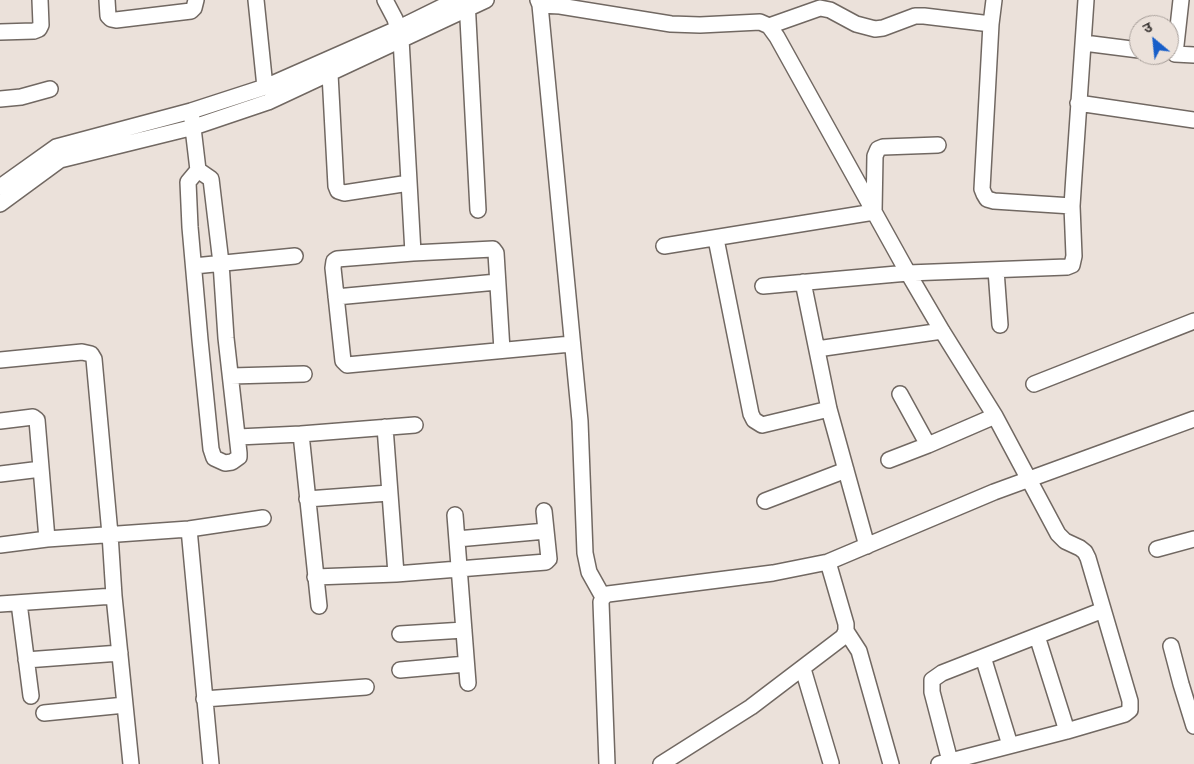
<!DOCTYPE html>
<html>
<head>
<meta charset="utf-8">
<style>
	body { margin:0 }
	#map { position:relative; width:1194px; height:764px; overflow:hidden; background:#ebe1da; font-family:Inter,"Noto Sans Devanagari",sans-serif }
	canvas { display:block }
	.north { position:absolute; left:1129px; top:15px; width:50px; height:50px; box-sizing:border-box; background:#ebe1da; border:1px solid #a59d98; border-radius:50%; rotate:332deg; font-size:14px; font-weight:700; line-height:20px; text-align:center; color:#3b3634 }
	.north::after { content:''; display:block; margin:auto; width:18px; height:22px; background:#175ec9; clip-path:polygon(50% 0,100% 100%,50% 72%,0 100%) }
</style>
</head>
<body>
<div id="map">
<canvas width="1194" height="764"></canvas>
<div class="north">उ</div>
</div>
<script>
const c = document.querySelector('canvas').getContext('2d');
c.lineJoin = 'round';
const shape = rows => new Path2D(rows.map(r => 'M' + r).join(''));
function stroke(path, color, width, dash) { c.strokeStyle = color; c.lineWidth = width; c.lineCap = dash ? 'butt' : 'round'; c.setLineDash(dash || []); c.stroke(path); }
const minor = shape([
	[107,0,108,16,111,19,116,20,191,11,194,8,196,0],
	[256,0,265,87],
	[385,0,395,19,401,39,413,253],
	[467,0,478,210],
	[538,0,540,5,580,421,585,553,589,572,603,597,601,602,607,764],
	[994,0,991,24,982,189,984,194,987,199,994,201,1072,206],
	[1181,0,1175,54,1194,55],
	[540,5,560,6,671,24,700,25,760,22,769,26,777,37,908,273,942,331,995,416,1058,534,1065,541,1080,548,1085,552,1088,558,1130,701,1130,710,1125,714,1067,731,939,764],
	[769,26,820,8,830,10,856,24,875,29,883,28,915,16,924,16,991,24],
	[0,32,34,31,39,29,41,25,40,0],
	[1084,43,1139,50],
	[330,74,336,186,338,191,344,193,409,183],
	[0,99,21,97,50,89],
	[1078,103,1194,120],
	[191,111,198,170,188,182,190,227,200,340,211,449,214,458,225,463,232,462,239,457,239,453,226,338,221,263,211,179,198,170],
	[0,187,56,147,191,111,265,87,399,28,456,0],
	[0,204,60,160,194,127,268,102,486,0],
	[716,239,751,414,754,420,762,425,829,409],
	[664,246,874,212,875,156,878,149,883,147,938,145],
	[194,266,295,256],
	[996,270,1000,325],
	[803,282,829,409,867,546],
	[763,286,908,273,1067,267,1072,265,1074,256,1072,206,1074,175,1086,0],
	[336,297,497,282],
	[817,349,942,331],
	[502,350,496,253,493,249,413,253,337,259,334,261,333,268,343,361,347,365,571,344],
	[0,360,82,352,91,354,94,359,110,534,114,596,131,764],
	[231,376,304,374],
	[1034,384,1194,321],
	[900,394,928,445],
	[0,421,33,417,37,420,47,539],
	[385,427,396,574],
	[301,434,319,606],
	[238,437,301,434,415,425],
	[889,460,928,445,995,416],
	[0,474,41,469],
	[307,499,389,493],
	[765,501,846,470],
	[455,515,468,683],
	[189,529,211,764],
	[457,539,546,531],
	[0,545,47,539,189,529,263,518],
	[1157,549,1194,539],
	[315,577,396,574,546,562,549,559,544,511],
	[603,597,608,594,773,573,828,562,994,492,1194,419],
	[19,603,31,696],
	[0,604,114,596],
	[846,631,859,651,891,764],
	[400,634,464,630],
	[1037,636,1067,731],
	[1171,646,1181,684,1194,726],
	[983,657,1010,745],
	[26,660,120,653],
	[803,669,831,763],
	[400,670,466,664],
	[204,699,366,687],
	[44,713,125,705],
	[950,761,932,692,932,680,942,673,1103,610],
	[661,764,751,707,843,637,846,631,846,624,828,562]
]);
stroke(minor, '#716862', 18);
stroke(minor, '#fff', 15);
</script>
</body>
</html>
